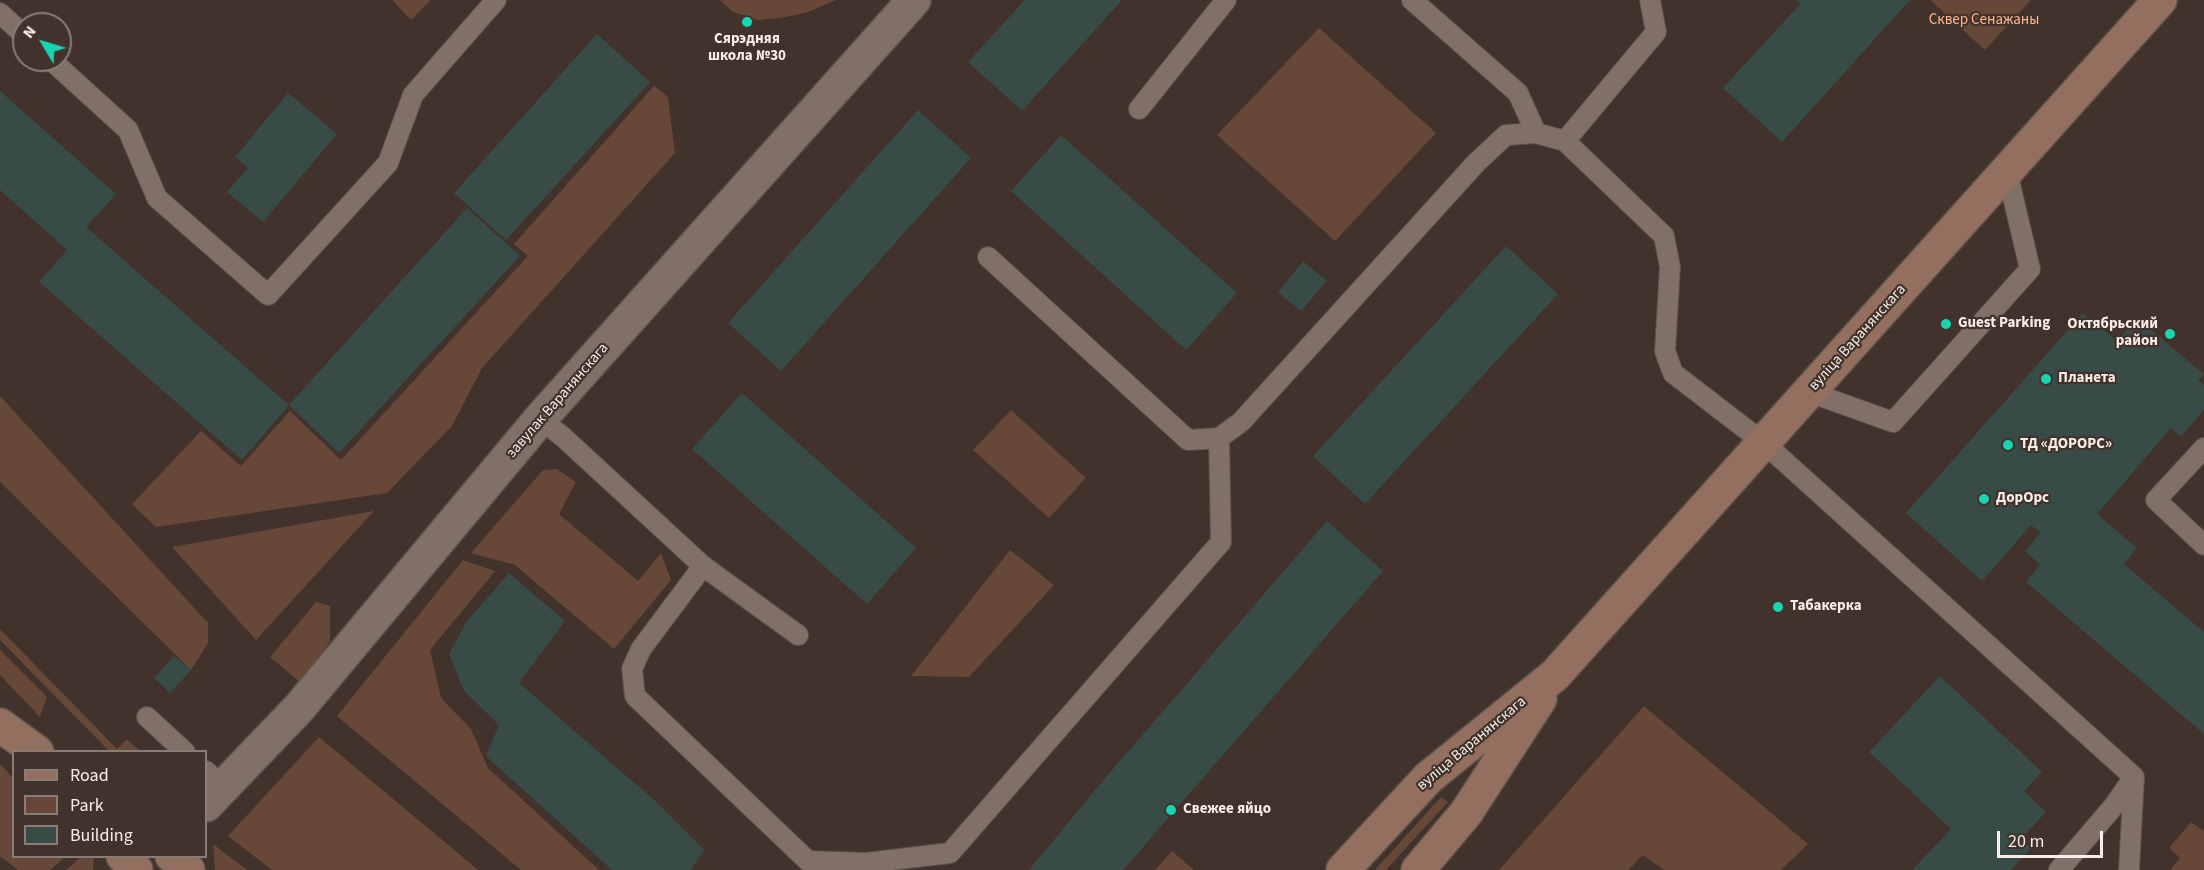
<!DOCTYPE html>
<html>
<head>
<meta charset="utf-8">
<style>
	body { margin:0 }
	#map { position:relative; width:2204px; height:870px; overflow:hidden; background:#41322b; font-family:"Source Sans 3",sans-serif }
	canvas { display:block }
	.legend { position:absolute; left:12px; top:750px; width:195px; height:108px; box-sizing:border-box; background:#41322b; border:2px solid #8a7d77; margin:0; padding:8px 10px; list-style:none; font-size:18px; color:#f7ede9 }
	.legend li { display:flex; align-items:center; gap:12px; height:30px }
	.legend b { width:30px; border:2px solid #8a7d77 }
	.north { position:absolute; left:12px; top:12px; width:60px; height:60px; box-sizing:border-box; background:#41322b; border:2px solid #8a7d77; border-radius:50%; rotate:308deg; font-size:16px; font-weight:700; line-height:24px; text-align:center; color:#f7ede9 }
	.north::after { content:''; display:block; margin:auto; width:21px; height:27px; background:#16d5b3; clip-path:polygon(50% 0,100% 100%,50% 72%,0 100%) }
	.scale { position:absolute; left:1997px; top:831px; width:106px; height:27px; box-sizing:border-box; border:3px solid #f7ede9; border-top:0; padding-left:8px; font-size:18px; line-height:21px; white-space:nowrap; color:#f7ede9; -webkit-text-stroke:4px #41322b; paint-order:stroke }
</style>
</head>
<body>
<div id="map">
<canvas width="2204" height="870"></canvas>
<ul class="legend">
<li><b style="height:8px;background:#926f5e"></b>Road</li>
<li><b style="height:16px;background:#674838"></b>Park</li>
<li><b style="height:16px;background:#394b46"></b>Building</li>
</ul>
<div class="north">N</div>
<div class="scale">20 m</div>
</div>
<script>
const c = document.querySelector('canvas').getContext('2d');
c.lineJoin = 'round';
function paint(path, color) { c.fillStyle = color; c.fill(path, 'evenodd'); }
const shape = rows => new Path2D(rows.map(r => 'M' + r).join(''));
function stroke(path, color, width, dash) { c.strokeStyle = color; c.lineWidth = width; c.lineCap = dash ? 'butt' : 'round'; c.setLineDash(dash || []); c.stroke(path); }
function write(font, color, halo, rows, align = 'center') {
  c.font = font + ' "Source Sans 3",sans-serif'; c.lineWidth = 4.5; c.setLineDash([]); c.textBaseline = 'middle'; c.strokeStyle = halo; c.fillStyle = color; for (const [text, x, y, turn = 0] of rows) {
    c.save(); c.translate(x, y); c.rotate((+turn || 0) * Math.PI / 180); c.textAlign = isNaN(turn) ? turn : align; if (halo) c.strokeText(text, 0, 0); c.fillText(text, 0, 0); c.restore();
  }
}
const green = shape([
	[392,0,431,0,411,20],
	[720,0,836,0,808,12,786,17,758,20,733,12],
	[1930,0,2031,0,1985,50],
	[1319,28,1436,133,1335,241,1217,135],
	[654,86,668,97,675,153,482,368,452,426,387,493,156,527,132,504,201,431,241,466,290,411,341,460,528,256,514,244],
	[0,396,208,623,208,643,191,670,0,482],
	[1011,410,1086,478,1049,518,973,450],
	[557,469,576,482,559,514,638,581,661,553,671,580,614,649,515,565,471,553,543,470],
	[374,511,256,640,172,547],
	[1010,550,1054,585,969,677,911,676],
	[463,560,495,571,430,650,441,698,471,729,488,768,599,870,521,870,337,716],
	[316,602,330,606,330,641,301,683,270,657],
	[0,629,117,749,127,739,140,751,109,751,0,640],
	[0,650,47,697,40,717,0,675],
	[1644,706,1808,844,1781,870,1664,870,1643,855,1628,870,1499,870],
	[319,737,478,870,272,870,228,836],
	[0,764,13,778,14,856,65,857,50,870,18,870,0,856],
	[1441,797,1448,802,1386,870,1375,870],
	[2191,822,2204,831,2204,870,2170,870,2180,858,2169,848],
	[213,844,247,870,215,870],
	[1172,851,1194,870,1155,870],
	[81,857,91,857,94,859,93,870,66,870]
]);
const building = shape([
	[1025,0,1122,0,1022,111,968,62],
	[1796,0,1910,0,1782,142,1723,88,1800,4],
	[597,34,650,82,506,240,454,193],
	[0,91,116,194,86,227,289,405,242,460,39,282,67,250,0,190],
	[288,93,337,134,263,222,227,192,248,168,235,157],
	[918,110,971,158,781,371,728,323],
	[1061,135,1237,293,1186,350,1011,191],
	[467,208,520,256,339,453,289,405],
	[1506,246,1558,294,1365,504,1313,456],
	[1303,261,1327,281,1301,311,1278,292],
	[2083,313,2117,341,2137,318,2204,374,2198,380,2204,385,2204,410,2181,437,2171,428,2097,514,2137,548,2124,564,2204,632,2204,734,2026,582,2040,565,2025,551,2040,533,2031,525,1982,581,1906,513],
	[742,393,916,548,867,604,692,449],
	[1327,521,1383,571,1123,870,1029,870,1095,790],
	[509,573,565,621,519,683,653,799,704,850,691,870,612,870,486,756,499,725,464,691,449,654,467,621],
	[174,656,191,670,170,693,154,678],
	[1940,676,2042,772,2024,791,2046,812,2021,839,2032,848,2011,870,1912,870,1951,829,1869,752]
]);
const lane = shape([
	[1412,0,1518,93,1536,133],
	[1650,0,1656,32,1565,141,1664,236,1670,267,1665,351,1673,373,1764,443,2134,777,2113,807,2059,870],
	[0,13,24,35],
	[51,60,128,130,157,198,268,295,388,163,413,95,496,0],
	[1139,109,1226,0],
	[988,257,1188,440,1219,438,1241,422,1476,163,1506,135,1536,133,1565,141],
	[1809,392,1893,422,2030,269,2007,172],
	[540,419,562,436,703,566,798,635],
	[2204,448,2156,500,2204,545],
	[703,566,641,649,632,669,635,696,808,861,866,863,950,853,1221,542,1219,438],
	[147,717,185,752],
	[206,771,223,787],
	[2129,870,2134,777]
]);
const street = shape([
	[206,805,299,708,540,419,914,0]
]);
const secondary = shape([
	[0,725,37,752],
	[123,856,136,870],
	[172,856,188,870],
	[1343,870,1428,778,1555,675,2160,0],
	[1418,870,1466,813,1540,699]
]);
const markers = [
	[747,22,6,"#16d5b3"],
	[1946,324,6,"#16d5b3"],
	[2170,334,6,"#16d5b3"],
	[2046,379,6,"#16d5b3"],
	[2008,445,6,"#16d5b3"],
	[1984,499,6,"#16d5b3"],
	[1778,607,6,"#16d5b3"],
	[1171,810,6,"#16d5b3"]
];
const parkNames = [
	["Сквер Сенажаны",1984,21]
];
const poiNames = [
	["Сярэдняя",747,40,"center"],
	["школа №30",747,57,"center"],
	["Guest Parking",1958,324],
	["Октябрьский",2158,325,"right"],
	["район",2158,342,"right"],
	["Планета",2058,379],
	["ТД «ДОРОРС»",2020,445],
	["ДорОрс",1996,499],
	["Табакерка",1790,607],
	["Свежее яйцо",1183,810]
];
const streetNames = [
	["вуліца Варанянскага",1858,338,-48],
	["завулак Варанянскага",558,401,-49],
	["вуліца Варанянскага",1472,744,-40]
];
paint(green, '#674838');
paint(building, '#394b46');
stroke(lane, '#5d514b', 22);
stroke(street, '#5d514b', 36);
stroke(secondary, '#5d514b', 36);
stroke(lane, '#817068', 20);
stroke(street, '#817068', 33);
stroke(secondary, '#926f5e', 33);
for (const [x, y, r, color] of markers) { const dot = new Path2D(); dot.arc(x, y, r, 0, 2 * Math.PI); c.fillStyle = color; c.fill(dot); stroke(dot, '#41322b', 2); }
write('15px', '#ffb691', '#41322b', parkNames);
write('bold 15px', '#f7ede9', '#41322b', poiNames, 'left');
write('15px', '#f7ede9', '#41322b', streetNames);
</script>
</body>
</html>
